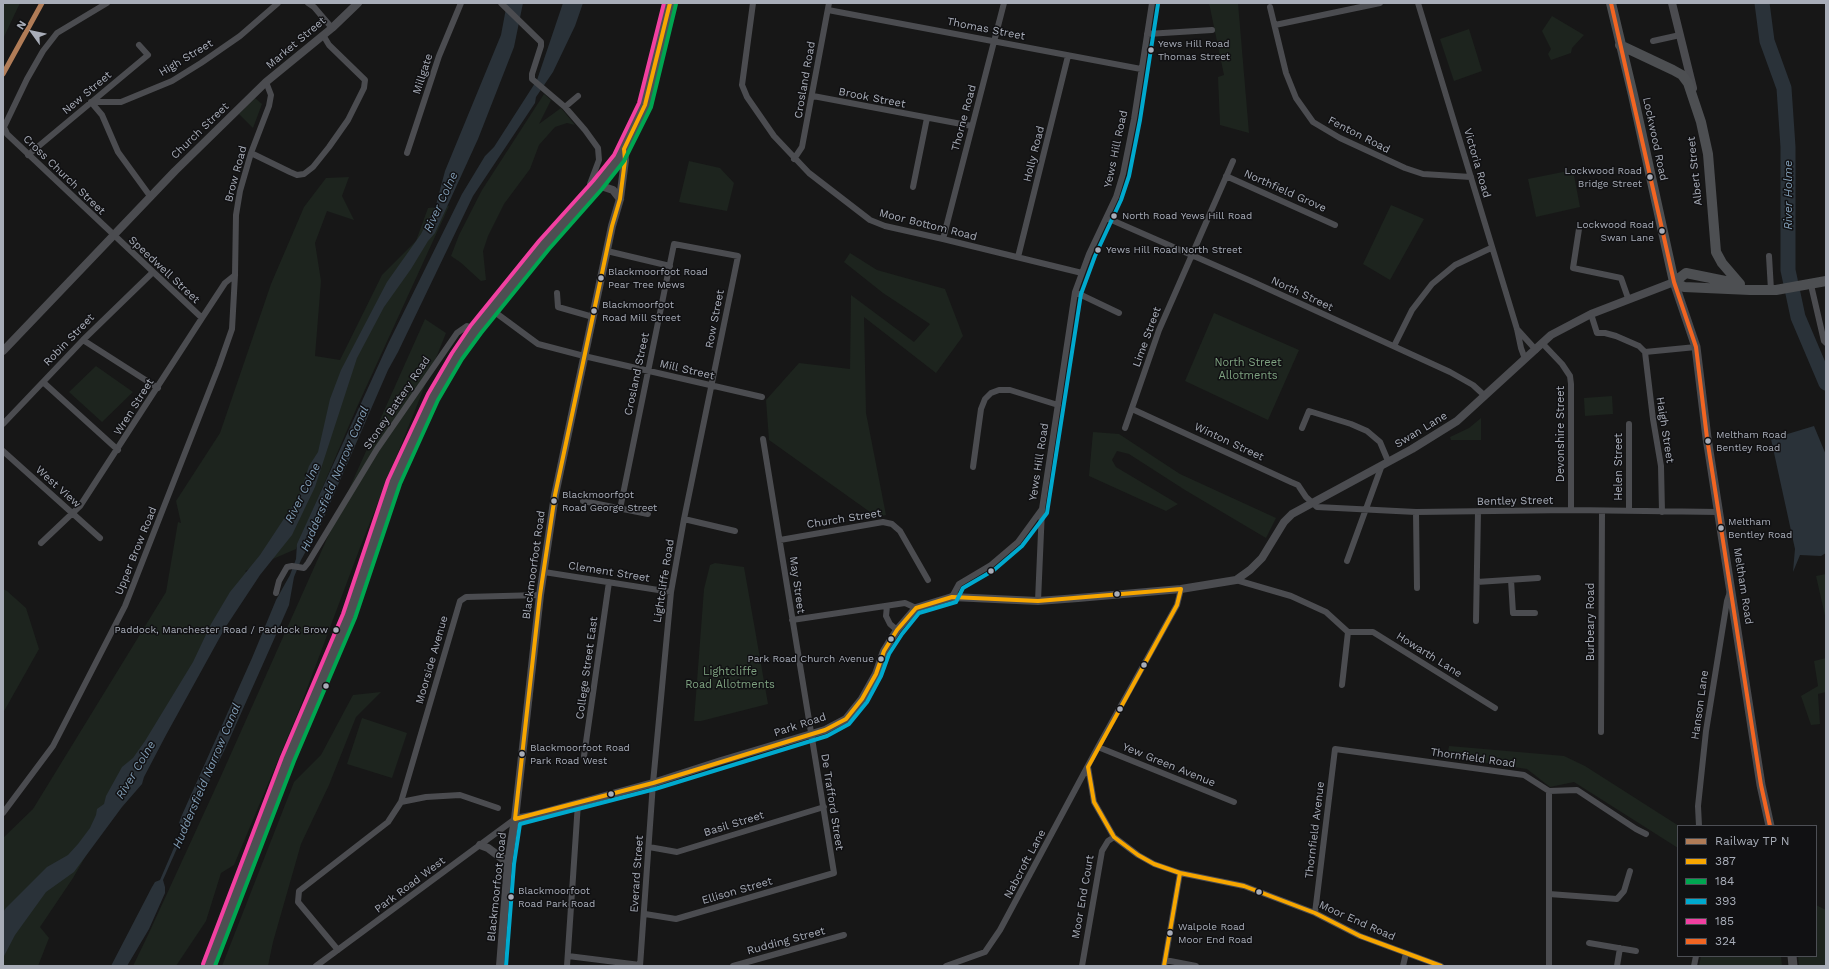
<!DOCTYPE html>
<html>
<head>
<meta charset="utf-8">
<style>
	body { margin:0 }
	#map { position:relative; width:1829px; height:969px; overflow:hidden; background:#171717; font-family:"Work Sans",sans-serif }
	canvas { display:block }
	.frame { position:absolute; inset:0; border:4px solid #a8adb8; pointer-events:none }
	.legend { position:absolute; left:1677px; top:825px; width:140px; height:132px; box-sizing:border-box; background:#111113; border:1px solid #4d4f55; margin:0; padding:5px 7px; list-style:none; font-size:12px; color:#a8adb8 }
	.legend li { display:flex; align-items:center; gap:8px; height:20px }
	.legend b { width:20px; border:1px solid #4d4f55 }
	.north { position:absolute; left:12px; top:12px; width:40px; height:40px; -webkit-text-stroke:3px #111113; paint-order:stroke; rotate:303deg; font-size:11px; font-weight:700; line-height:16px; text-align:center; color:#a8adb8 }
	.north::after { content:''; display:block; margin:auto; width:14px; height:18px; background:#a8adb8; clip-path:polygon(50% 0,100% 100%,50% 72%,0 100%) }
</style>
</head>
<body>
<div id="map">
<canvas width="1829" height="969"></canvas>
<div class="frame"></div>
<ul class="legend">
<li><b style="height:5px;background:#b07c57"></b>Railway TP N</li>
<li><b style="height:5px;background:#f7a600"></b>387</li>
<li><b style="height:5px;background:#00a651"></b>184</li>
<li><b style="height:5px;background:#00a9ce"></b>393</li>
<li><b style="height:5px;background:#f240a1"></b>185</li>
<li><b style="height:5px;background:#f26522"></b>324</li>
</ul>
<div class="north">N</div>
</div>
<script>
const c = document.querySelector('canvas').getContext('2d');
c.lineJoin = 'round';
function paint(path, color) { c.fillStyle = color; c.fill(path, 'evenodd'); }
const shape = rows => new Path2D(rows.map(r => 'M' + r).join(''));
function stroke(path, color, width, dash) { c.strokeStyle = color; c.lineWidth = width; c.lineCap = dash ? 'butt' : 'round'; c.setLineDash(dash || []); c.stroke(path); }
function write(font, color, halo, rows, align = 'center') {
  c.font = font + ' "Work Sans",sans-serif'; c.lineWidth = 3; c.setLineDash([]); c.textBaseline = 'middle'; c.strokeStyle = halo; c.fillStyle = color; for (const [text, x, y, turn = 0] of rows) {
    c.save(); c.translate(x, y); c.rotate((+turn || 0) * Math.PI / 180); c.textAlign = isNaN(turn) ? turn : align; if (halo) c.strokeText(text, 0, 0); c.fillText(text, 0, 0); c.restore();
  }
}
const green = shape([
	[3,3,20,3,3,39],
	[1209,3,1238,3,1249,133,1220,125,1218,77,1224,75],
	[1552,16,1584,35,1572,48,1571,53,1551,60,1548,54,1551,49,1542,31],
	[1469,29,1482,71,1454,81,1440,39],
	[544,94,551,100,539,124,561,108,575,125,567,123,555,127,539,145,530,169,504,204,488,236,483,251,486,280,481,281,460,262,451,256,459,235,482,190],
	[255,98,262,104,253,128,239,114],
	[689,161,720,168,734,183,727,211,679,202],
	[1573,170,1580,207,1536,217,1528,179],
	[349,177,342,196,354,220,327,211,315,243,321,281,315,356,340,360,382,275,416,241,428,208,449,206,357,407,296,549,245,571,248,574,73,878,40,927,49,938,38,966,3,966,3,838,33,809,166,592,178,522,181,523,176,501,220,433,271,284,304,207,326,178],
	[1391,205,1424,219,1390,280,1363,264],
	[850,253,877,270,945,289,963,336,936,373,864,317,866,413,886,515,877,517,769,440,766,400,799,363,850,369,851,295,914,342,930,324,883,293,844,262],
	[1214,313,1299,350,1268,420,1185,381],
	[425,319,446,333,361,545,299,710,234,865,221,873,206,921,176,966,133,966,148,935,221,776],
	[96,366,133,392,102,422,69,392],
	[1612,396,1613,414,1585,416,1584,398],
	[1481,418,1481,440,1451,440,1450,437,1469,428],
	[1093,432,1119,434,1180,474,1276,518,1266,538,1185,490,1129,454,1117,451,1112,460,1116,467,1178,504,1166,511,1089,476],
	[715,563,744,567,768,704,701,721,694,721,704,589,710,565],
	[1826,574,1826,620,1816,576],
	[3,589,7,591,26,608,39,649,3,713],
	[1826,658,1826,692,1818,694,1820,724,1811,725,1801,696,1818,686,1814,661],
	[381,692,356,717,329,785,301,844,273,942,268,966,222,966,294,782,321,755,353,695],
	[362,718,407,733,392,778,347,764],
	[1449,746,1564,756,1585,766,1679,826,1678,848,1574,782,1550,787,1527,769,1447,757],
	[1816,905,1826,910,1826,966,1799,966,1798,956,1816,956],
	[1701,956,1781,956,1782,966,1699,966]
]);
const water = shape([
	[507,3,523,3,514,47,478,139,435,233,428,241,411,269,384,307,357,358,315,487,292,535,260,575,225,628,166,735,144,777,142,784,122,807,74,872,46,892,15,935,3,958,3,912,6,908,47,867,68,855,78,844,90,828,96,815,97,809,104,804,106,796,122,767,133,758,145,741,193,662,211,624,230,592,260,555,299,496,309,466,318,452,330,399,341,370,387,282,421,234,436,205,445,171,501,35],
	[563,3,583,3,575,26,553,72,536,97,535,103,473,196,398,352,388,370,321,524,301,560,294,577,289,605,275,637,226,747,182,837,163,880,165,887,165,893,149,929,127,966,111,966,152,887,155,882,160,880,179,836,181,828,179,823,182,815,252,658,276,600,290,575,296,559,297,544,388,344,462,194,485,156,494,147,537,80],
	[1814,426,1826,455,1826,553,1821,556,1800,555,1793,572,1795,549,1771,439]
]);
const river = shape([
	[1762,3,1767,41,1784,88,1788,147,1788,270,1798,317,1826,383]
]);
const minor = shape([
	[107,3,57,33,43,51,27,79,4,127,7,134,202,318],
	[308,3,314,7,332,28],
	[501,3,541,42,541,46,532,74,532,79,565,107,585,130,598,148,599,160,590,184,592,191],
	[753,3,742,85,747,97,774,136,809,173,870,220,885,226,943,239,1082,273],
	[1418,3,1517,329,1521,348,1525,359],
	[1270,7,1286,73,1296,98,1313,122,1340,138,1405,168,1423,174,1471,177],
	[828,10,1141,69],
	[1275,25,1380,3],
	[1147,34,1212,30],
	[1653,41,1680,35],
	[813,96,972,126],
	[91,102,121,102,172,81,201,63,240,36,278,3],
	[91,102,102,115,118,152,150,196],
	[565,107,578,96],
	[251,153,290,172,297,175,304,174,313,167,329,147,348,120,364,88,365,80,329,45,323,35],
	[407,153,439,56,461,3],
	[28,155,148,55,139,45],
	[794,159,802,147,829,3],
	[1226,176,1335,225],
	[913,187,927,118],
	[1107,218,1251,281,1450,372,1473,385,1485,396],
	[1579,229,1573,268,1621,278,1628,298],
	[943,239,1004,3],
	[607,251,670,266],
	[1769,256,1771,290],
	[1018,257,1068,56],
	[1811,285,1824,341,1826,343],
	[1075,292,1119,313],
	[557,293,558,307,593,317],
	[492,310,538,344,584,356,762,397],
	[1591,314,1597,333,1605,333,1616,336,1639,346,1645,352],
	[1517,329,1536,350],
	[83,340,158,388],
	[1543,344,1562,364,1570,376,1571,384,1571,510],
	[1394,346,1412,310,1432,284,1455,265,1491,248],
	[1645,352,1653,419,1661,466,1662,512],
	[1645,352,1696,347],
	[43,382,118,450],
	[1132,409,1291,482,1298,485,1306,497,1317,507,1416,512,1571,510,1719,512],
	[3,424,83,340,152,273],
	[1125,428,1159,330,1233,161],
	[1302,428,1309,411,1351,424,1367,431,1380,442,1388,461],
	[3,451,100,538],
	[973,467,981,409,985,399,991,393,999,390,1010,390,1058,405],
	[583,501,648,514],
	[620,509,674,244,738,256,684,519,671,592,653,783,640,966],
	[1629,511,1629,424],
	[1416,512,1417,588],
	[684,519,735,531],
	[780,540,883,522,892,524,900,531,928,580],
	[41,543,80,506,202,318,225,283,235,275],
	[1347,561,1382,465],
	[544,572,671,592],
	[1236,580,1291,596,1326,612,1348,632,1342,685],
	[1511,580,1513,613,1535,613],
	[1477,582,1538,578],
	[276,593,279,581,287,567,292,566,304,568,308,563,377,449,457,333,467,326,476,329],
	[952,597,959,584,991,565,1018,542,1042,509,1075,292,1089,254,1116,197,1123,174,1134,119,1152,3],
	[1038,601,1042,509],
	[887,606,886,616,890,624,897,630],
	[792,620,905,603,916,608],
	[1476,621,1478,512],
	[1348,632,1373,632,1495,708],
	[1601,732,1602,511],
	[1098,747,1234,802],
	[584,756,609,582],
	[1088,767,1094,802,1114,837,1138,855,1154,864,1180,873,1244,886,1315,913,1360,936,1441,966],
	[1549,791,1577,790,1636,829,1646,834],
	[401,802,426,797,460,795,498,808],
	[3,813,53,746,125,606,219,366,232,329,235,275,236,215,240,191,251,153,269,106,271,95,266,82],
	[1699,826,1698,806,1706,731,1727,601,1730,592],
	[649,847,677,852,824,807],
	[1549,894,1617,899,1624,891,1630,871],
	[1315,913,1335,749,1524,775,1549,791,1549,966],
	[645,914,676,919,834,873,763,439],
	[1589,943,1636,951],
	[338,950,298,902,299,891,388,822,401,802,460,601,466,597,540,595],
	[568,956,640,965],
	[1165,960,1196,966],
	[316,966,515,819],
	[567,966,578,803],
	[733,966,844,935],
	[946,966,985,952,1000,930,1098,747,1177,605,1181,589],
	[1082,966,1102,851,1108,841,1114,837],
	[1164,966,1180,873],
	[1403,966,1406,953],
	[1617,966,1620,948],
	[1694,966,1696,956]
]);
const tertiary = shape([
	[1672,3,1693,88],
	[598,185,613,190,620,199],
	[3,351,175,171,266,82,332,28,358,3],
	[515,819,531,816,653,783,721,761,825,730,846,719,862,699,876,674,884,651,897,630,916,608,952,597,1038,601,1078,598,1181,589,1236,580,1250,570,1262,558,1284,522,1292,514,1412,449,1457,421,1551,335,1591,314,1674,282],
	[480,845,488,848,508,863],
	[500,966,508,863,515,819,540,595,555,495,612,226,620,199,625,160,624,149]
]);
const secondary = shape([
	[1674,282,1696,347,1707,438,1761,785,1770,826],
	[1792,956,1793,966]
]);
const primary = shape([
	[1611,3,1633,95,1674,282],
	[1620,45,1673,70,1682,75,1688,83,1701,122,1708,154,1716,252,1722,263,1740,284],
	[1674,282,1684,287,1750,290,1776,290,1826,281],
	[1674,282,1686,273,1740,284],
	[209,966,288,759,349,616,394,482,433,397,457,356,476,329,544,245,598,185,619,158,645,105,670,3]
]);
const bus1 = shape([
	[670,3,645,105,624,149,625,160,620,199,612,226,555,495,540,595,515,819,653,783,825,730,846,719,862,699,876,674,884,651,897,630,916,608,952,597,1038,601,1181,589,1177,605,1088,767,1094,802,1114,837,1138,855,1154,864,1180,873,1244,886,1315,913,1360,936,1441,966],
	[1164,966,1180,873]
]);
const bus2 = shape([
	[215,966,294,761,355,618,400,484,438,400,462,359,481,333,549,249,602,189,624,161,651,107,676,4]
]);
const bus3 = shape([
	[506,966,514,864,520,824,655,789,827,736,849,724,867,702,881,676,889,654,902,634,919,613,956,602,963,588,994,570,1022,546,1047,513,1081,294,1095,256,1121,200,1129,176,1140,120,1158,4]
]);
const bus4 = shape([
	[203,964,282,757,343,614,388,480,428,394,452,353,471,325,539,241,593,181,614,155,639,103,664,3]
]);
const bus5 = shape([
	[1611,3,1674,282,1696,347,1707,438,1761,785,1770,826]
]);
const rail1 = shape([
	[3,74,42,3]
]);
const markers = [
	[1151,50,3.5,"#a8adb8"],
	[1650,177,3.5,"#a8adb8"],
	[1114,216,3.5,"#a8adb8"],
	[1662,231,3.5,"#a8adb8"],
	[1098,250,3.5,"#a8adb8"],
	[601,278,3.5,"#a8adb8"],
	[594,311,3.5,"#a8adb8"],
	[1708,441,3.5,"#a8adb8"],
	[554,501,3.5,"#a8adb8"],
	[1721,528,3.5,"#a8adb8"],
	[991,571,3.5,"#a8adb8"],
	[1117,594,3.5,"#a8adb8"],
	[336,630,3.5,"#a8adb8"],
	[891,639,3.5,"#a8adb8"],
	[881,659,3.5,"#a8adb8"],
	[1144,665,3.5,"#a8adb8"],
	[326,686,3.5,"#a8adb8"],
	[1120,709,3.5,"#a8adb8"],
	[522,754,3.5,"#a8adb8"],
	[611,794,3.5,"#a8adb8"],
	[1259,892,3.5,"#a8adb8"],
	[511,897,3.5,"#a8adb8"],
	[1170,933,3.5,"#a8adb8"]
];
const busNames = [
	["Yews Hill Road",1158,44],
	["Thomas Street",1158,57],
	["Lockwood Road",1642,171,"right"],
	["Bridge Street",1642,184,"right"],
	["North Road Yews Hill Road",1122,216],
	["Lockwood Road",1654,225,"right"],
	["Swan Lane",1654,238,"right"],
	["Yews Hill Road North Street",1106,250],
	["Blackmoorfoot Road",608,272],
	["Pear Tree Mews",608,285],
	["Blackmoorfoot",602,305],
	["Road Mill Street",602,318],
	["Meltham Road",1716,435],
	["Bentley Road",1716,448],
	["Blackmoorfoot",562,495],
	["Road George Street",562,508],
	["Meltham",1728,522],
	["Bentley Road",1728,535],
	["Paddock, Manchester Road / Paddock Brow",328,630,"right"],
	["Park Road Church Avenue",874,659,"right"],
	["Blackmoorfoot Road",530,748],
	["Park Road West",530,761],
	["Blackmoorfoot",518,891],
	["Road Park Road",518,904],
	["Walpole Road",1178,927],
	["Moor End Road",1178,940]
];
const streetNames = [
	["Thomas Street",986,29,11],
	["Market Street",296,43,-40],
	["High Street",186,58,-31],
	["Millgate",423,74,-72],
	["Crosland Road",805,80,-80],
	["New Street",87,93,-40],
	["Brook Street",872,98,11],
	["Thorne Road",964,118,-75],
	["Church Street",200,131,-44],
	["Fenton Road",1359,135,27],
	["Lockwood Road",1655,139,78],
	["Yews Hill Road",1116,149,-78],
	["Holly Road",1034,154,-76],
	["Victoria Road",1477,163,74],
	["Albert Street",1695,171,-96],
	["Brow Road",236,174,-75],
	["Cross Church Street",64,175,44],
	["Northfield Grove",1285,191,24],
	["Moor Bottom Road",928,225,14],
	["Speedwell Street",164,270,43],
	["North Street",1302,294,25],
	["Row Street",715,319,-79],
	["Lime Street",1147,337,-70],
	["Robin Street",69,340,-46],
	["Mill Street",687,370,13],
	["Crosland Street",637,374,-78],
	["Stoney Battery Road",397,403,-56],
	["Wren Street",134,407,-58],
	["Swan Lane",1421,430,-31],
	["Haigh Street",1665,430,81],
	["Devonshire Street",1561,434,-90],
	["Winton Street",1229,442,25],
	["Yews Hill Road",1039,462,-81],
	["Helen Street",1619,467,-90],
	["West View",58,487,42],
	["Bentley Street",1515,501,-1],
	["Church Street",844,519,-9],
	["Upper Brow Road",136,551,-68],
	["Blackmoorfoot Road",534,565,-82],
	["Clement Street",609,572,9],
	["Lightcliffe Road",664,581,-81],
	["May Street",797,585,82],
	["Meltham Road",1743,586,81],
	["Burbeary Road",1591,622,-90],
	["Howarth Lane",1429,655,32],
	["Moorside Avenue",432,660,-74],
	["College Street East",587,668,-82],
	["Hanson Lane",1700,705,-82],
	["Park Road",800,725,-18],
	["Thornfield Road",1473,758,8],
	["Yew Green Avenue",1169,765,22],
	["De Trafford Street",832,802,81],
	["Basil Street",734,824,-17],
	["Thornfield Avenue",1315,830,-83],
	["Nabcroft Lane",1025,864,-62],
	["Everard Street",637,874,-86],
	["Park Road West",410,885,-37],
	["Blackmoorfoot Road",497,887,-84],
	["Ellison Street",737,891,-16],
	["Moor End Court",1083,897,-80],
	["Moor End Road",1357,921,24],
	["Rudding Street",786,941,-15]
];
const parkNames = [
	["North Street",1248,363],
	["Allotments",1248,376],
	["Lightcliffe",730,672],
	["Road Allotments",730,685]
];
const waterNames = [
	["River Holme",1788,195,-90],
	["River Colne",441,202,-65],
	["Huddersfield Narrow Canal",335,479,-67],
	["River Colne",303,493,-64],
	["River Colne",136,770,-59],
	["Huddersfield Narrow Canal",207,776,-67]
];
paint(green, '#1d241e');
paint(water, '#2a3239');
stroke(river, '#2a3239', 15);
stroke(minor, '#4b4c50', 6);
stroke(tertiary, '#4b4c50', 8);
stroke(secondary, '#4a4a4e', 9);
stroke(primary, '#4d4f52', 10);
stroke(bus1, '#f7a600', 4);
stroke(bus2, '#00a651', 4);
stroke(bus3, '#00a9ce', 4);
stroke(bus4, '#f240a1', 4);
stroke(bus5, '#f26522', 4);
stroke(rail1, '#b07c57', 5);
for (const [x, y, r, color] of markers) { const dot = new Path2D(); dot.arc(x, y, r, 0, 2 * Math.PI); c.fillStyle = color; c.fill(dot); stroke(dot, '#111113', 1.5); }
write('10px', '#a8adb8', '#111113', busNames, 'left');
write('11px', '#a8adb8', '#111113', streetNames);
write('11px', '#7fa381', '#111113', parkNames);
write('italic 12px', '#7f9bb3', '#111113', waterNames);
</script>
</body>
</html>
